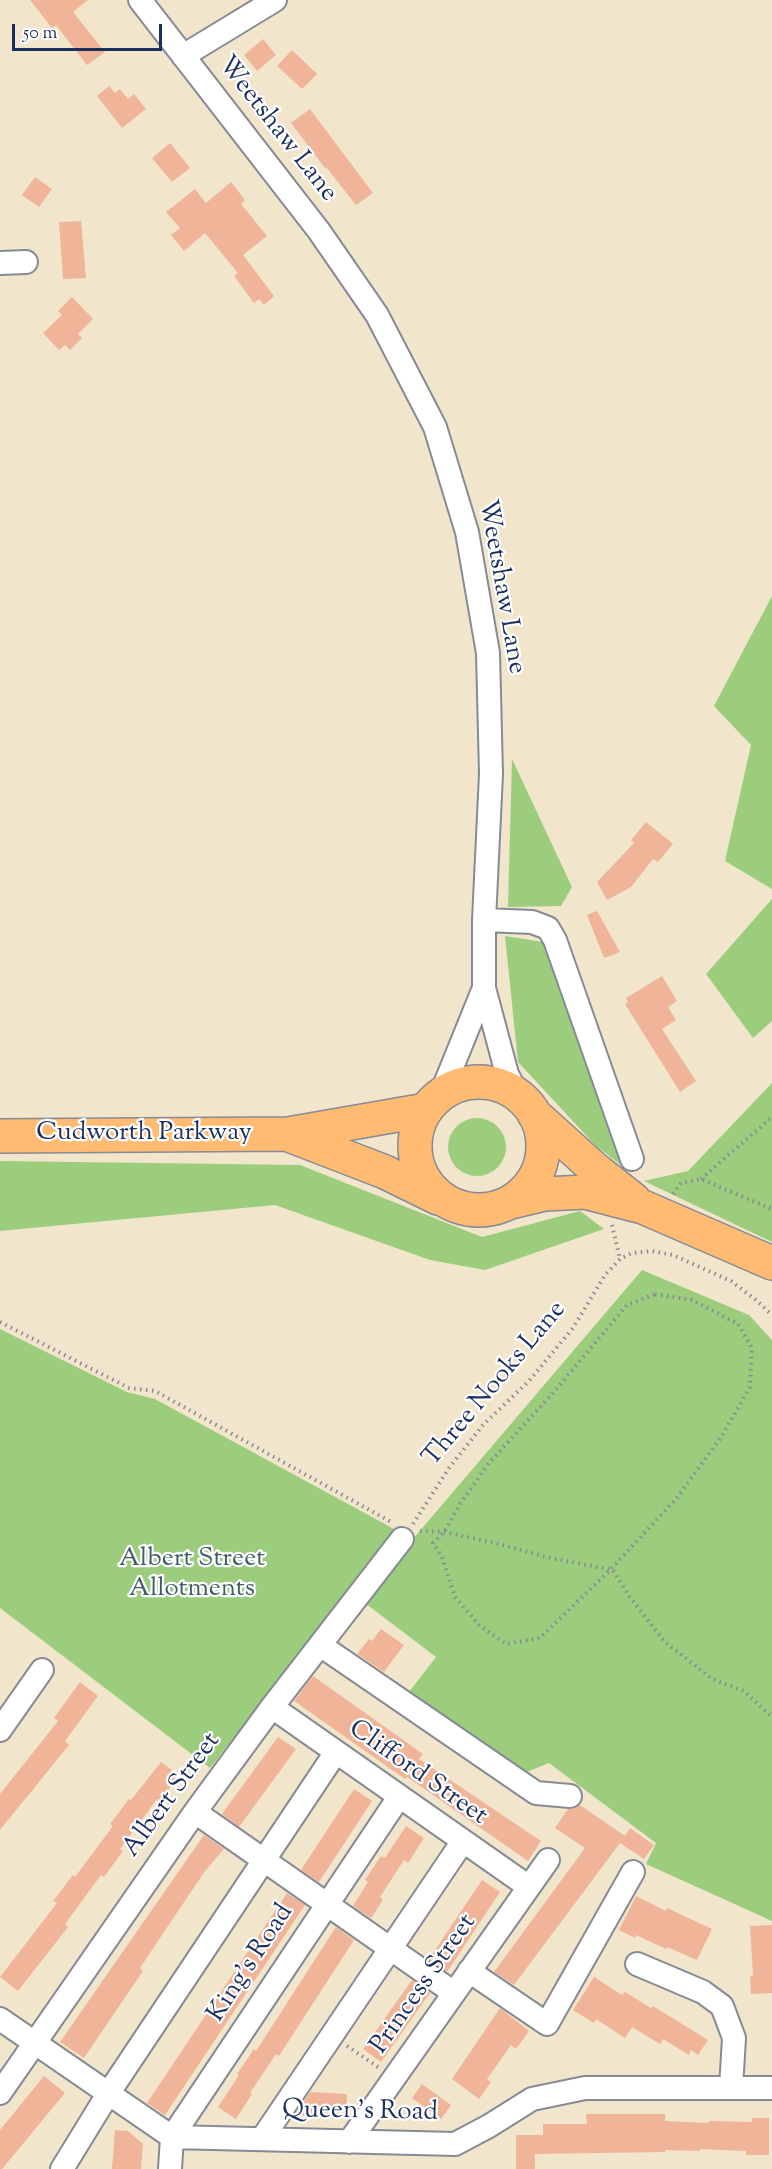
<!DOCTYPE html>
<html>
<head>
<meta charset="utf-8">
<style>
	body { margin:0 }
	#map { position:relative; width:772px; height:2169px; overflow:hidden; background:#f1e6cc; font-family:"Sorts Mill Goudy",serif }
	canvas { display:block }
	.scale { position:absolute; left:12px; top:24px; width:150px; height:27px; box-sizing:border-box; border:3px solid #1b2f5e; border-top:0; padding-left:8px; font-size:18px; line-height:21px; white-space:nowrap; color:#1b2f5e; -webkit-text-stroke:4px #fff; paint-order:stroke }
</style>
</head>
<body>
<div id="map">
<canvas width="772" height="2169"></canvas>
<div class="scale">50 m</div>
</div>
<script>
const c = document.querySelector('canvas').getContext('2d');
c.lineJoin = 'round';
function paint(path, color) { c.fillStyle = color; c.fill(path, 'evenodd'); }
const shape = rows => new Path2D(rows.map(r => 'M' + r).join(''));
function stroke(path, color, width, dash) { c.strokeStyle = color; c.lineWidth = width; c.lineCap = dash ? 'butt' : 'round'; c.setLineDash(dash || []); c.stroke(path); }
function write(font, color, halo, rows, align = 'center') {
  c.font = font + ' "Sorts Mill Goudy",serif'; c.lineWidth = 4.5; c.setLineDash([]); c.textBaseline = 'middle'; c.strokeStyle = halo; c.fillStyle = color; for (const [text, x, y, turn = 0] of rows) {
    c.save(); c.translate(x, y); c.rotate((+turn || 0) * Math.PI / 180); c.textAlign = isNaN(turn) ? turn : align; if (halo) c.strokeText(text, 0, 0); c.fillText(text, 0, 0); c.restore();
  }
}
const green = shape([
	[772,596,772,889,725,861,751,745,714,706],
	[512,759,572,887,561,906,508,907],
	[772,899,772,1021,753,1038,706,974],
	[505,936,543,942,622,1166,595,1145,518,1062],
	[772,1083,772,1242,644,1181,688,1171],
	'448 1147a29 29 0 1 1 58 0a29 29 0 1 1-58 0Z',
	[0,1161,300,1165,482,1237,580,1211,604,1229,485,1270,430,1260,275,1205,0,1231],
	[642,1270,749,1315,772,1340,772,1921,646,1864,656,1843,549,1763,517,1776,406,1696,436,1657,361,1600],
	[0,1329,127,1392,155,1399,394,1529,210,1768,0,1608]
]);
const building = shape([
	[30,0,88,0,73,12,105,52,87,65,56,25,52,28],
	[263,39,276,55,257,71,244,55],
	[292,50,317,74,302,89,277,66],
	[109,86,115,93,120,89,128,99,134,94,146,109,122,128,97,96],
	[310,109,373,193,356,205,326,167,325,168,291,123],
	[170,143,190,168,172,182,152,158],
	[35,177,52,189,39,207,22,195],
	[231,182,245,200,241,204,267,236,243,255,274,296,264,305,259,299,254,303,234,276,238,273,205,233,184,251,171,235,180,228,166,212,195,189,206,203],
	[81,221,86,278,63,279,59,222],
	[72,297,93,319,78,334,82,338,70,350,65,345,59,350,43,333,62,315,58,311],
	[646,822,673,844,658,862,653,859,631,887,607,900,597,882,634,843,631,840],
	[597,911,620,952,604,958,587,915],
	[662,976,677,1001,668,1007,676,1020,662,1029,696,1081,680,1092,625,1004,628,1002,626,998],
	[381,1629,404,1645,384,1672,357,1654,369,1639,372,1641],
	[313,1676,423,1754,419,1759,541,1841,528,1861,407,1777,405,1779,294,1701],
	[80,1682,98,1696,65,1741,69,1745,0,1830,0,1794,58,1721,54,1718],
	[278,1737,296,1749,239,1827,222,1814],
	[161,1762,179,1775,160,1801,157,1799,120,1849,123,1851,104,1877,101,1875,65,1924,68,1927,18,1991,0,1977,57,1903,53,1901,73,1875,75,1877,113,1826,110,1824,129,1799,131,1800],
	[354,1789,372,1801,319,1882,301,1870],
	[580,1805,625,1836,630,1828,654,1845,644,1859,620,1843,514,1985,494,1972,585,1848,555,1828,568,1809,575,1808],
	[406,1826,424,1838,408,1863,404,1860,391,1880,380,1897,383,1900,371,1918,353,1906,368,1882,365,1880,381,1856,385,1858],
	[204,1835,224,1849,205,1871,164,1932,140,1968,143,1971,84,2058,60,2042],
	[482,1880,500,1892,447,1972,429,1959],
	[287,1893,305,1905,165,2115,147,2103],
	[636,1896,666,1911,667,1908,712,1929,697,1960,667,1947,666,1949,636,1935,635,1938,619,1930],
	[772,1925,772,1993,751,1994,750,1976,753,1976,750,1926],
	[336,1927,354,1940,279,2056,276,2054,250,2093,252,2094,236,2119,218,2107,239,2075,237,2074,254,2049,256,2051],
	[594,1977,622,1995,625,1992,651,2008,653,2006,708,2040,698,2055,691,2050,689,2055,663,2039,660,2044,632,2027,625,2038,596,2019,594,2023,573,2010],
	[412,1980,430,1993,381,2062,363,2049],
	[500,2008,529,2031,516,2049,511,2045,487,2079,491,2082,479,2099,452,2079],
	[44,2076,65,2093,2,2169,0,2169,0,2130],
	[422,2084,451,2105,441,2119,412,2098],
	[310,2092,347,2094,346,2117,300,2115,301,2106],
	[586,2114,665,2114,665,2121,709,2123,709,2121,752,2122,752,2118,769,2118,769,2155,746,2155,746,2151,700,2149,700,2151,665,2150,665,2152,535,2154,535,2169,516,2169,516,2135,543,2135,543,2124,587,2124],
	[115,2130,128,2131,143,2144,141,2169,112,2169]
]);
const path = shape([
	[701,1179,772,1117],
	[673,1194,681,1183,701,1179,772,1209],
	[612,1225,620,1259],
	[655,1294,692,1300,738,1324,752,1348,750,1387,722,1436,676,1499,610,1570,540,1638,506,1644,479,1625,455,1597,442,1557,433,1543,444,1532,460,1504,489,1463,553,1393,627,1305,655,1294],
	[0,1322,129,1388,155,1391,393,1523],
	[413,1524,449,1468,483,1425,529,1381,573,1328,605,1275,620,1259,632,1253,652,1251,673,1255,731,1281,756,1300,772,1315],
	[420,1531,444,1532,499,1544,546,1557,613,1570,629,1596,664,1641,712,1679,744,1691,772,1717],
	[347,2046,378,2067]
]);
const minor = shape([
	[140,0,319,231,377,315,435,427,467,532,488,653,491,774,484,920,484,988,507,1074,518,1096],
	[183,56,275,0],
	[0,263,26,262],
	[484,920,532,922,548,928,555,940,632,1159],
	[441,1094,484,988],
	[320,1645,536,1793,570,1796],
	[272,1707,529,1887],
	[0,1730,42,1670],
	[195,1812,454,1993],
	[637,1964,703,1992,722,2006,734,2038,731,2088],
	[469,1971,547,2024,633,1872],
	[0,2019,172,2137,455,2144,489,2126,532,2099,585,2088,772,2088],
	[0,2093,195,1812,272,1707,402,1539],
	[262,2139,463,1841],
	[349,2142,548,1860],
	[62,2169,108,2094,336,1752],
	[170,2169,172,2137,399,1797]
]);
const highway = shape([
	'415 1146a64 64 0 1 1 128 0a64 64 0 1 1-128 0Z',
	[534,1114,596,1170,634,1200],
	[289,1135,385,1172,438,1198],
	[0,1136,288,1134,426,1110],
	[511,1202,545,1194,585,1192,643,1207,772,1263]
]);
const streetNames = [
	["Weetshaw Lane",276,130,52],
	["Weetshaw Lane",500,587,80],
	["Cudworth Parkway",144,1135],
	["Three Nooks Lane",496,1385,-50],
	["Clifford Street",417,1774,35],
	["Albert Street",173,1796,-54],
	["King's Road",252,1964,-57],
	["Princess Street",425,1985,-55],
	["Queen's Road",360,2113,1]
];
const parkNames = [
	["Albert Street",192,1561],
	["Allotments",192,1591]
];
paint(green, '#9bcd7d');
paint(building, '#f0b498');
stroke(minor, '#868a95', 26);
stroke(highway, '#868a95', 36);
stroke(path, '#868a95', 4, [1.5, 4.5]);
stroke(minor, '#fff', 22);
stroke(highway, '#ffbb71', 33);
write('26px', '#1b2f5e', '#fff', streetNames);
write('26px', '#415e67', '#fff', parkNames);
</script>
</body>
</html>
